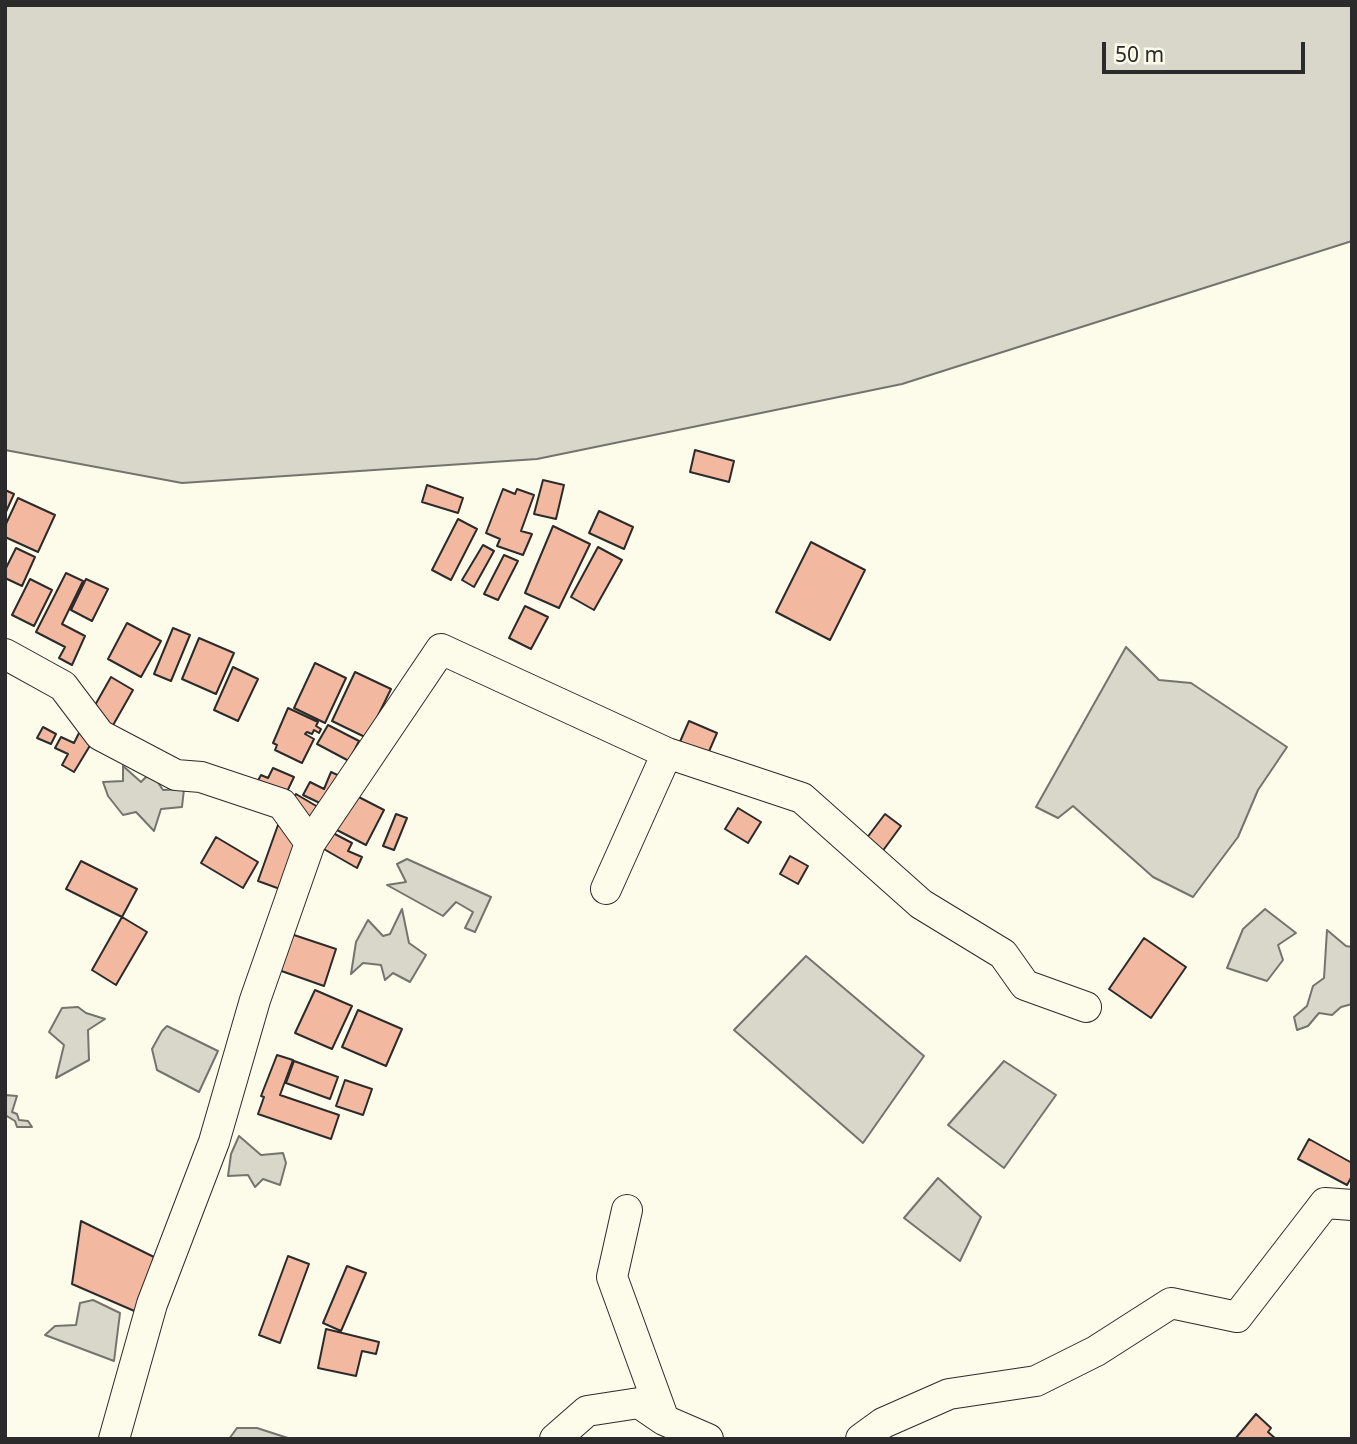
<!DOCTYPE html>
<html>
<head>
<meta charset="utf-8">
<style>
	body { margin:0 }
	#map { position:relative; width:1357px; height:1444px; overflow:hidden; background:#fdfbea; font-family:"Noto Sans",sans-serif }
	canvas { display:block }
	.frame { position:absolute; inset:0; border:7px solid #2b2b2b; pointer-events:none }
	.scale { position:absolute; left:1102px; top:42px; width:203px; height:32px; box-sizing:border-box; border:4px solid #2b2b2b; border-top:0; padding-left:9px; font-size:21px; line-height:24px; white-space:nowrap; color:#2b2b2b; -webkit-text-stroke:5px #fdfbea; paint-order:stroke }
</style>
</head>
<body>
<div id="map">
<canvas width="1357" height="1444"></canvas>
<div class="frame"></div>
<div class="scale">50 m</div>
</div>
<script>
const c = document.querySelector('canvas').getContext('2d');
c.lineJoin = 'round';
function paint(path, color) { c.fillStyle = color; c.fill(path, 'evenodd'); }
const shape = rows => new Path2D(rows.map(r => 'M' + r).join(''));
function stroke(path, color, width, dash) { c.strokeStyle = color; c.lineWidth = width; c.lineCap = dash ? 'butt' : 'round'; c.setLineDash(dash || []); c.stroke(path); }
const water = shape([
	[5,5,1352,5,1352,241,902,384,537,459,182,483,5,450,5,5],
	[1126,647,1159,680,1191,683,1287,747,1258,790,1238,837,1193,897,1153,877,1073,806,1058,818,1036,807,1126,647],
	[123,766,141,782,151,772,163,790,184,789,182,807,161,809,154,831,136,812,123,815,108,796,103,782,123,781,123,766],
	[407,859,491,897,475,932,465,928,473,912,456,902,443,916,387,885,406,882,397,864,407,859],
	[402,909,409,943,426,955,410,982,393,973,385,980,381,965,363,963,351,974,356,942,368,920,383,936,390,934,402,909],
	[1265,909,1296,933,1278,945,1283,960,1267,981,1227,968,1243,929,1265,909],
	[1327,930,1346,946,1352,947,1352,1004,1341,1007,1332,1015,1319,1013,1308,1026,1297,1030,1294,1017,1307,1006,1313,986,1324,978,1327,930],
	[806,956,924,1056,863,1143,734,1030,806,956],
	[78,1007,86,1013,105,1019,88,1030,89,1060,56,1078,64,1045,49,1032,62,1008,78,1007],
	[167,1026,218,1051,199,1092,157,1070,152,1049,162,1031,167,1026],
	[1004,1061,1056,1095,1004,1168,948,1125,1004,1061],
	[5,1095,17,1096,12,1112,17,1114,19,1120,28,1121,32,1127,17,1127,15,1121,5,1115,5,1095],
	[239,1136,261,1155,283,1153,286,1163,280,1185,263,1179,255,1187,248,1175,228,1176,231,1154,239,1136],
	[938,1178,981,1217,960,1261,904,1218,938,1178],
	[93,1300,120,1313,114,1361,45,1335,55,1326,76,1325,80,1303,93,1300],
	[237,1428,257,1428,291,1439,229,1439,237,1428]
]);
const building = shape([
	[695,450,734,461,729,482,690,472,695,450],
	[543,480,564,485,556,519,534,514,543,480],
	[427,485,463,498,458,513,422,502,427,485],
	[503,489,515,494,517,489,534,495,521,531,532,534,523,555,497,546,500,539,486,533,503,489],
	[5,490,14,494,5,514,5,490],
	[18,498,55,515,38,552,5,537,5,526,18,498],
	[599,511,633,527,624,549,589,533,599,511],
	[458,519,477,529,451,580,432,570,458,519],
	[553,526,590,544,559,608,525,593,553,526],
	[811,542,865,570,830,640,776,612,811,542],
	[483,545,494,551,474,587,462,580,483,545],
	[598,547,622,560,594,610,571,597,598,547],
	[16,548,35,557,22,586,5,578,5,570,16,548],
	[504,555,518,561,498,600,484,594,504,555],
	[66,573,83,581,62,624,85,636,72,665,59,658,65,647,36,632,66,573],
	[30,579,52,590,34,626,12,615,30,579],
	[86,579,108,589,92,621,71,610,86,579],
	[525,606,548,617,531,649,509,638,525,606],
	[127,623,161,641,141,677,108,659,127,623],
	[173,628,190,635,171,681,154,674,173,628],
	[199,638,234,653,216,694,182,679,199,638],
	[315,663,346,678,325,723,294,708,315,663],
	[233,667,258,679,238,721,214,710,233,667],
	[355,672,391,689,367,738,332,721,355,672],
	[111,677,133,690,112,727,90,714,111,677],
	[288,708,318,722,316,726,321,729,319,733,314,730,312,734,307,732,305,734,314,739,302,763,275,750,277,745,273,743,288,708],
	[689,721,717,733,707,756,679,744,689,721],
	[328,725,359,741,349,761,317,744,328,725],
	[43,727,56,734,51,744,37,738,43,727],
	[80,731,97,734,74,772,62,765,68,754,55,748,61,737,74,743,80,731],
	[273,768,294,777,283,800,255,786,261,775,268,778,273,768],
	[331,772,342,777,324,805,303,795,310,782,324,789,331,772],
	[349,792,384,810,366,845,331,827,349,792],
	[296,794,323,810,314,825,287,810,296,794],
	[738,808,761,822,748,843,725,829,738,808],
	[396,814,407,818,394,850,383,846,396,814],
	[885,814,901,826,879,856,863,843,885,814],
	[278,825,300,832,280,889,258,881,278,825],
	[331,832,352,843,348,851,362,857,357,868,322,848,331,832],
	[216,837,258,862,243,888,201,863,216,837],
	[790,856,808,866,798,884,780,874,790,856],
	[81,861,137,889,122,917,66,889,81,861],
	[122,917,147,932,116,985,92,970,122,917],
	[285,932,336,949,324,986,273,968,285,932],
	[1144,938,1186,967,1151,1018,1109,989,1144,938],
	[315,990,352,1006,332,1049,295,1033,315,990],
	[358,1010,402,1029,386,1066,342,1047,358,1010],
	[277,1055,293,1060,280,1095,339,1115,331,1139,258,1114,264,1097,261,1096,277,1055],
	[294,1061,338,1077,330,1099,286,1083,294,1061],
	[345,1080,372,1089,363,1115,336,1106,345,1080],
	[1309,1139,1352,1163,1352,1176,1347,1185,1298,1159,1309,1139],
	[81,1221,154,1257,139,1313,72,1284,81,1221],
	[288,1256,309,1264,280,1343,259,1335,288,1256],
	[347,1266,366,1273,341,1331,323,1323,347,1266],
	[326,1329,379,1342,376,1354,362,1351,356,1376,318,1368,326,1329],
	[1256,1414,1271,1428,1268,1432,1276,1439,1235,1439,1256,1414]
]);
const minor = shape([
	[5,654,63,686,100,735,176,775,201,777,282,804,310,843],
	[667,753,802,798,921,904,1003,954,1025,985,1086,1007],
	[627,1210,612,1277,664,1420],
	[114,1439,152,1304,214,1142,255,1000,310,843,441,649,667,753,606,889],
	[555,1439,587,1411,639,1403,664,1420,708,1439],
	[861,1439,883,1423,949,1394,1036,1381,1096,1351,1171,1303,1237,1317,1325,1203,1352,1205]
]);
paint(water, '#d8d7c9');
stroke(water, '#74746e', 2);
paint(building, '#f2b8a0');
stroke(building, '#2b2b2b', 2);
stroke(minor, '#2b2b2b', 32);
stroke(minor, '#fdfbea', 30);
</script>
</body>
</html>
